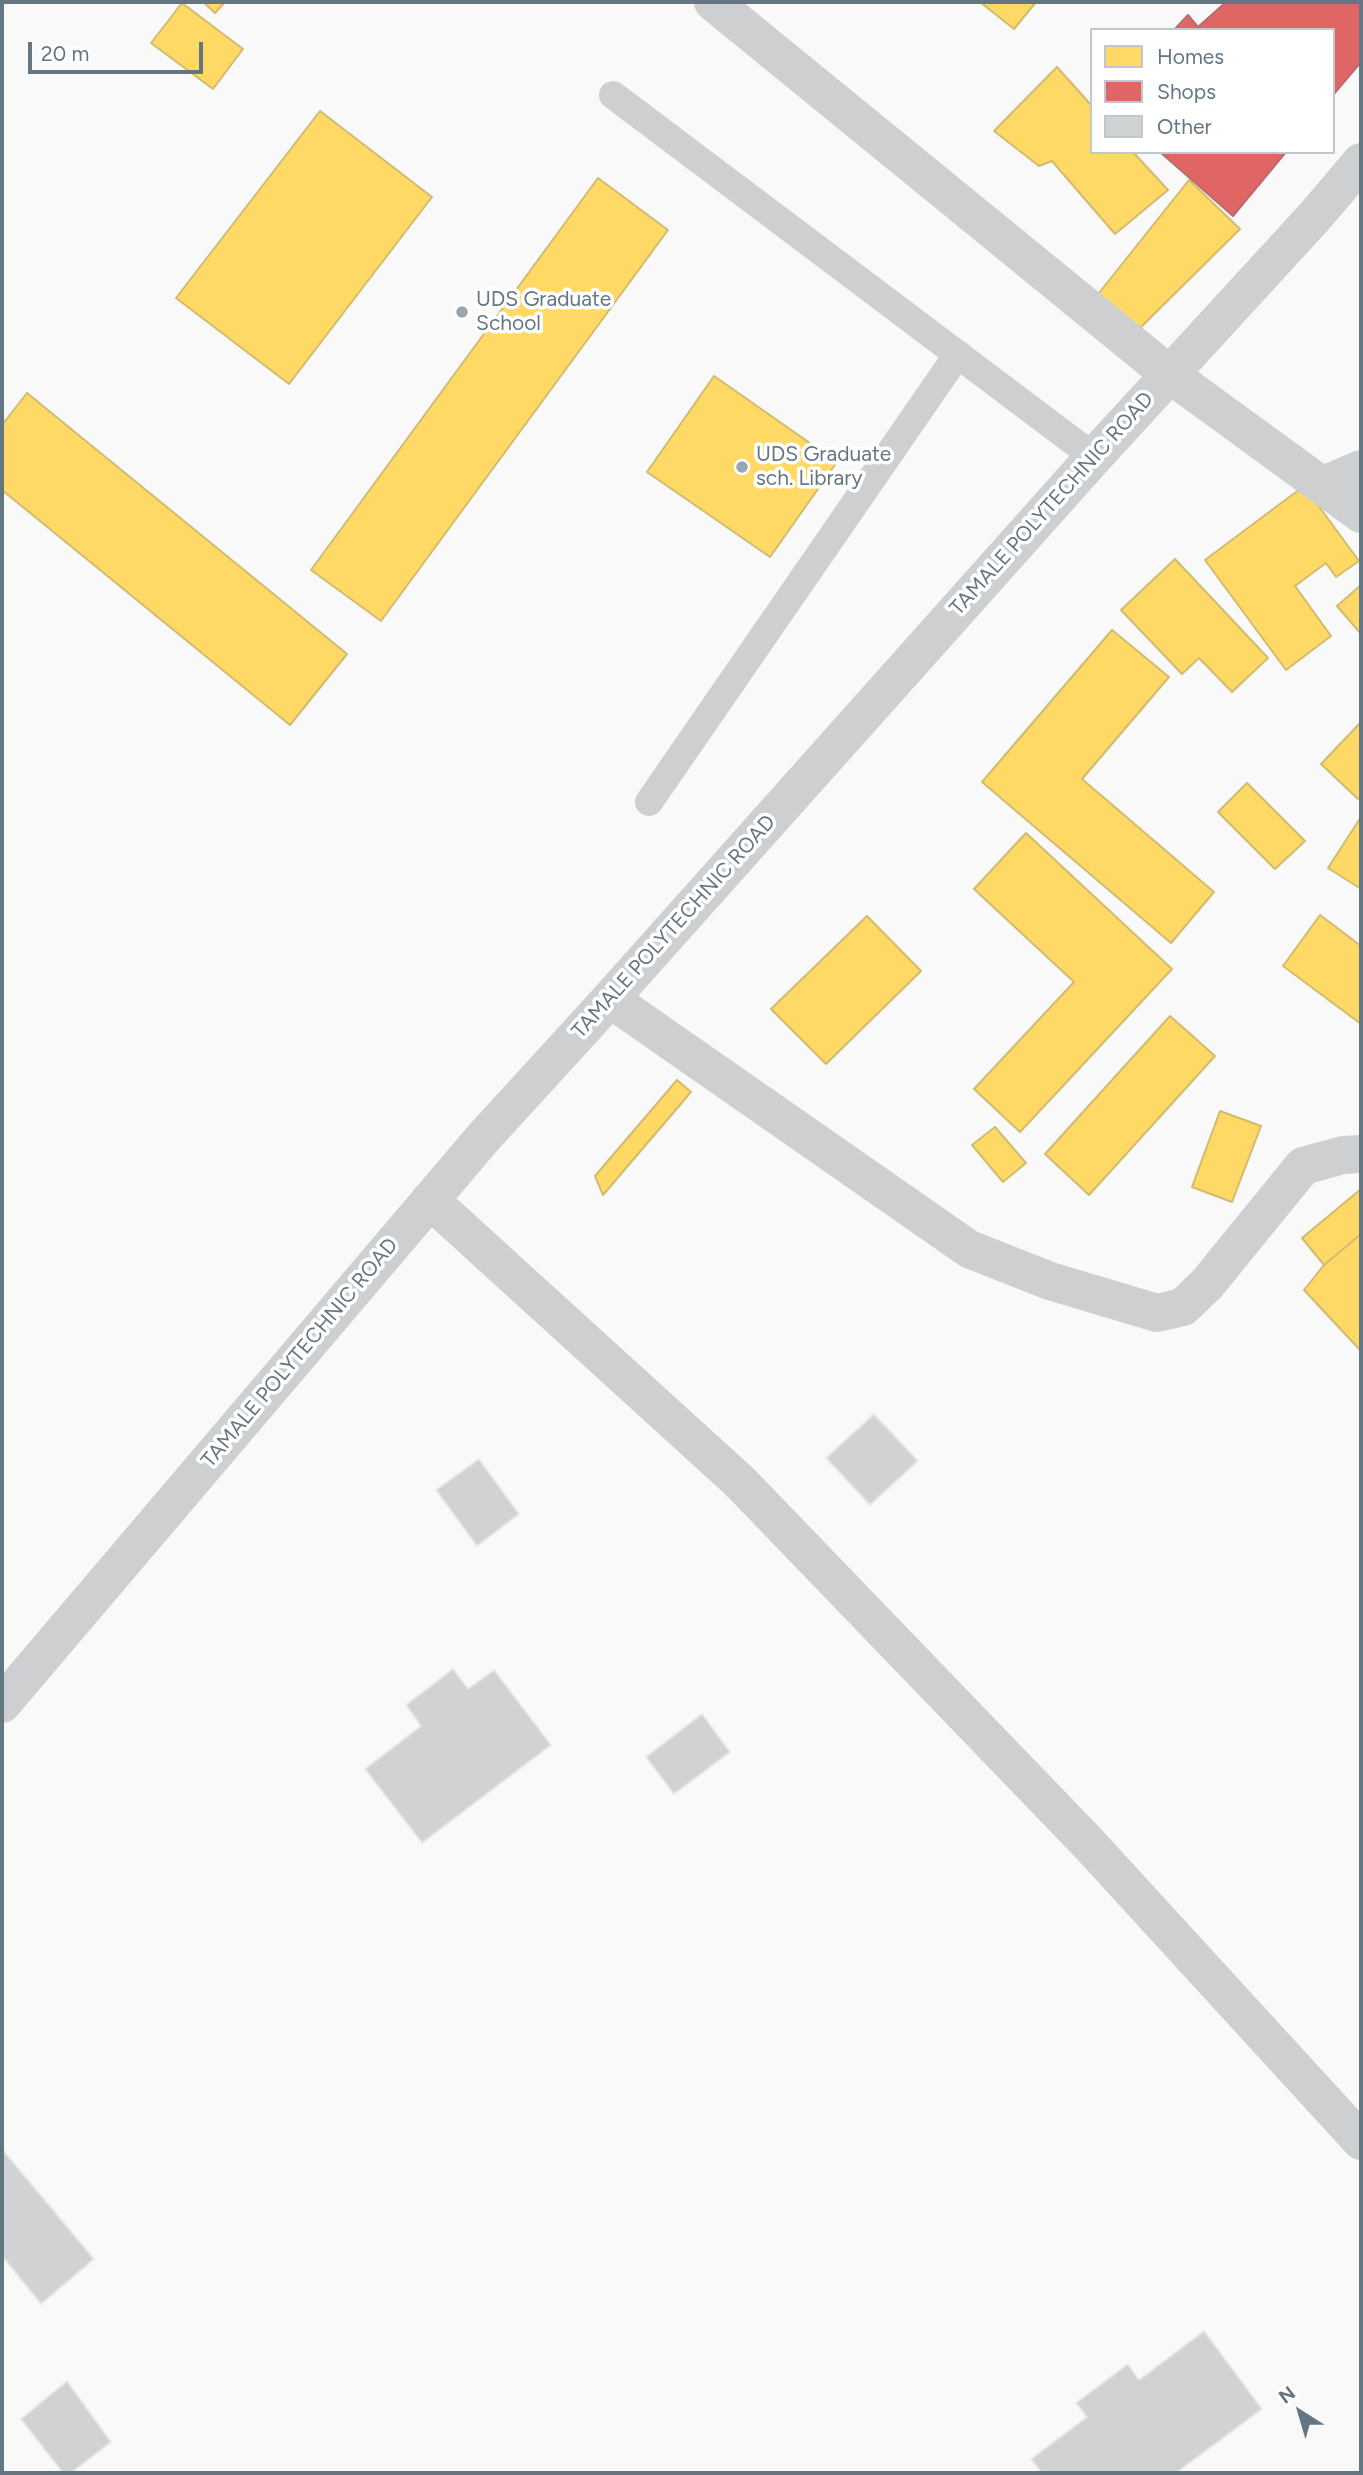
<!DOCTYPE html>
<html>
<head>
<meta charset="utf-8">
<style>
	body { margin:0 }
	#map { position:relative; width:1363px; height:2475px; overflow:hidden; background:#f9f9f9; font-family:Figtree,sans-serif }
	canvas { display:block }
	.frame { position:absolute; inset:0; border:4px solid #657683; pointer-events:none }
	.legend { position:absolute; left:1090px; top:28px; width:245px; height:126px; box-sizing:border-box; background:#fff; border:2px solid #c1c8cd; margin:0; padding:9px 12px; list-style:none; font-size:21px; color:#657683 }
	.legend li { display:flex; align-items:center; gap:14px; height:35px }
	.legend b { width:35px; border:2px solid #c1c8cd }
	.north { position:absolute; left:1265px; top:2377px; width:70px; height:70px; -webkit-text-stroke:5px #fff; paint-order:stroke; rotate:323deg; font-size:19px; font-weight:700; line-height:28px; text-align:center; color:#657683 }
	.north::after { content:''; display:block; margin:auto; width:24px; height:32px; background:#657683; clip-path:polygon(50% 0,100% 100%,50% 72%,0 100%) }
	.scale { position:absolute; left:28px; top:42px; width:175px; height:32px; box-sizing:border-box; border:4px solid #657683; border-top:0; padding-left:9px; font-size:21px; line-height:24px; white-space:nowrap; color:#657683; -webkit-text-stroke:5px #fff; paint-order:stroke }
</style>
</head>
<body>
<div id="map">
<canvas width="1363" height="2475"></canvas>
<div class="frame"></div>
<ul class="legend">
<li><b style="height:19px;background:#ffd966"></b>Homes</li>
<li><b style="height:19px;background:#e06666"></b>Shops</li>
<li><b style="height:19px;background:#d0d2d3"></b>Other</li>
</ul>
<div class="north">N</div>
<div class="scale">20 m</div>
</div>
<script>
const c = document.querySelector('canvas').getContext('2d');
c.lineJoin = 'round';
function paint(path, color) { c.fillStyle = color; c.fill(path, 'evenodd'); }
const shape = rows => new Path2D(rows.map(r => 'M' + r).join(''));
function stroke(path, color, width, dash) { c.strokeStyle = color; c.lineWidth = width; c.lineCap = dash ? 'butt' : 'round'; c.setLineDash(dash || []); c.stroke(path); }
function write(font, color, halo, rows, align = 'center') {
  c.font = font + ' Figtree,sans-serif'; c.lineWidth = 7; c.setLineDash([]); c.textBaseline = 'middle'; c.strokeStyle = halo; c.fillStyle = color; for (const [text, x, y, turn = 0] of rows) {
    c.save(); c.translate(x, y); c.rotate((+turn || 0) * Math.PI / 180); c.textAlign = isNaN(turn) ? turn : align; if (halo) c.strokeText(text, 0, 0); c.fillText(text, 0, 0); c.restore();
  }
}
const homes = shape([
	[203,2,225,2,215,13,203,2],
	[980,2,1036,2,1014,29,980,2],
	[182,3,243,49,213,89,151,43,182,3],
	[1057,67,1092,106,1092,152,1133,152,1168,190,1115,234,1052,161,1039,166,994,131,1057,67],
	[320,111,432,197,289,384,176,298,320,111],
	[598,178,668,230,381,621,311,570,598,178],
	[1189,180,1240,229,1134,334,1095,298,1189,180],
	[714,376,837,462,770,557,647,472,714,376],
	[27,393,347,654,290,725,2,490,2,425,27,393],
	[1304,486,1359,561,1336,577,1326,563,1295,586,1331,636,1286,670,1205,560,1304,486],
	[1175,559,1268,658,1232,692,1199,658,1182,674,1121,610,1175,559],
	[1361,585,1361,634,1337,606,1361,585],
	[1112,630,1169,677,1082,779,1214,892,1171,943,982,782,1112,630],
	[1361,722,1361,795,1358,799,1321,764,1361,722],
	[1247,783,1305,841,1275,869,1218,812,1247,783],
	[1361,817,1361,889,1328,868,1361,817],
	[1026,833,1172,969,1020,1132,974,1089,1074,982,974,889,1026,833],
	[1320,915,1361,946,1361,1024,1283,966,1320,915],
	[867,916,921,971,826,1064,771,1009,867,916],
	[1170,1016,1215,1056,1089,1195,1045,1154,1170,1016],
	[677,1080,691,1092,603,1195,595,1176,677,1080],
	[1220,1111,1261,1126,1232,1202,1192,1187,1220,1111],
	[995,1127,1026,1163,1003,1182,972,1145,995,1127],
	[1361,1189,1361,1234,1324,1265,1302,1238,1361,1189],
	[1361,1234,1361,1351,1304,1290,1324,1265,1361,1234]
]);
const shops = shape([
	[1226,2,1361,2,1361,62,1333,95,1333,30,1174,30,1188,15,1198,27,1226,2],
	[1160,152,1286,152,1233,216,1160,152]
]);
const building = shape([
	[874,1414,918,1461,870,1505,826,1458,874,1414],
	[479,1459,519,1514,477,1546,436,1490,479,1459],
	[453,1669,468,1689,494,1670,551,1745,422,1843,365,1769,421,1726,406,1705,453,1669],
	[702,1714,730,1752,674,1794,646,1757,702,1714],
	[2,2149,94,2259,41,2304,2,2256,2,2149],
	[1204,2331,1262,2409,1176,2473,1042,2473,1031,2459,1087,2417,1076,2403,1128,2364,1139,2380,1204,2331],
	[67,2381,111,2442,71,2473,63,2473,21,2419,67,2381]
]);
const service = shape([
	[613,95,1094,457],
	[649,802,958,354]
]);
const minor = shape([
	[713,2,1169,374,1361,514],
	[1324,485,1361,469],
	[610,999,969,1249,1050,1281,1157,1313,1183,1307,1207,1284,1303,1166,1343,1155,1361,1154],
	[430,1200,740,1482,1089,1844,1361,2141]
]);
const tertiary = shape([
	[2,1704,483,1138,610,999,1094,457,1316,215,1361,162]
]);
const markers = [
	[462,312,7,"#99a4ac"],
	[742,467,7,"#99a4ac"]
];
const poiNames = [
	["UDS Graduate",476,300],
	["School",476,324],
	["UDS Graduate",756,455],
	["sch. Library",756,479]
];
const streetNames = [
	["TAMALE POLYTECHNIC ROAD",1052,504,-48],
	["TAMALE POLYTECHNIC ROAD",674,927,-48],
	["TAMALE POLYTECHNIC ROAD",300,1353,-50]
];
paint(homes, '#ffd966');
stroke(homes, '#d1bb6f', 2);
paint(shops, '#e06666');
stroke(shops, '#bb6b6f', 2);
paint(building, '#d0d2d3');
stroke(building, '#e8e8e8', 2);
stroke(service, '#cecfd0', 28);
stroke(minor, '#cecfd0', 38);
stroke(tertiary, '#cecfd0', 38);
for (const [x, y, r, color] of markers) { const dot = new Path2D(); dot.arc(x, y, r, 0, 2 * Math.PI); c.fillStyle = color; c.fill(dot); stroke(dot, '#fff', 2.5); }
write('21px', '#657683', '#fff', poiNames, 'left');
write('21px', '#657683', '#fff', streetNames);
</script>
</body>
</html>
